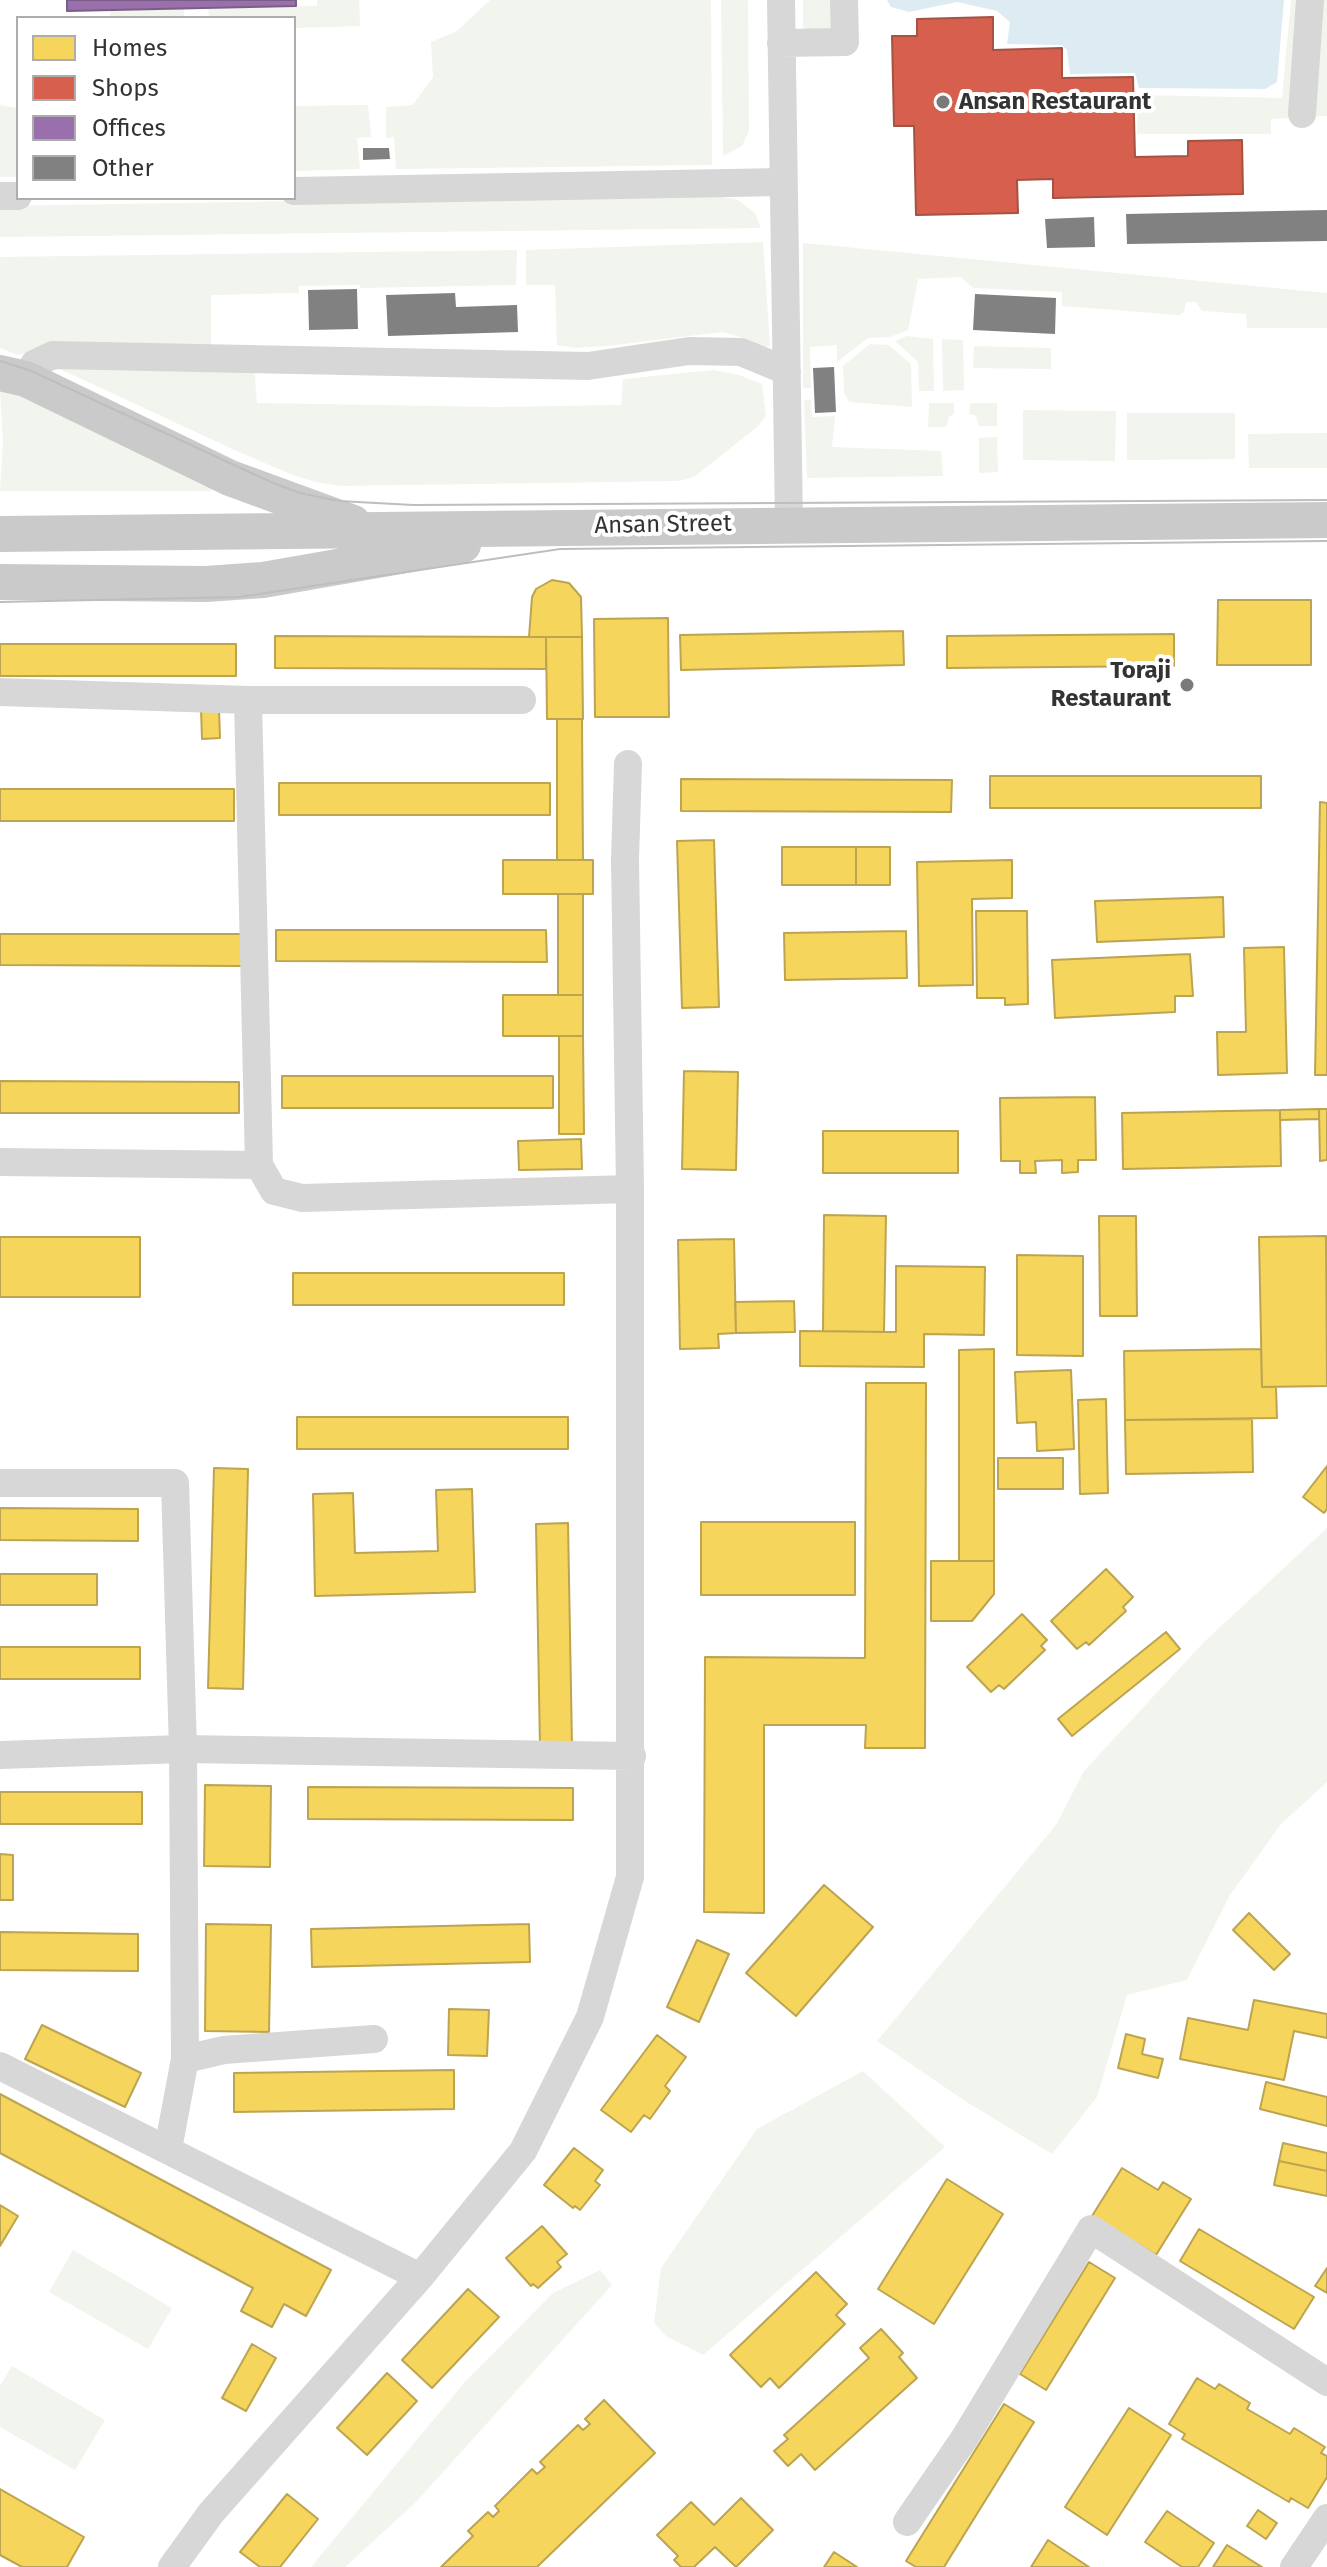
<!DOCTYPE html>
<html>
<head>
<meta charset="utf-8">
<style>
	body { margin:0 }
	#map { position:relative; width:1327px; height:2567px; overflow:hidden; background:#fff; font-family:"Fira Sans",sans-serif }
	canvas { display:block }
	.legend { position:absolute; left:16px; top:16px; width:280px; height:184px; box-sizing:border-box; background:#fff; border:2px solid #adadad; margin:0; padding:10px 14px; list-style:none; font-size:24px; color:#333 }
	.legend li { display:flex; align-items:center; gap:16px; height:40px }
	.legend b { width:40px; border:2px solid #adadad }
</style>
</head>
<body>
<div id="map">
<canvas width="1327" height="2567"></canvas>
<ul class="legend">
<li><b style="height:22px;background:#f6d55c"></b>Homes</li>
<li><b style="height:22px;background:#d6604d"></b>Shops</li>
<li><b style="height:22px;background:#9970ab"></b>Offices</li>
<li><b style="height:22px;background:#818181"></b>Other</li>
</ul>
</div>
<script>
const c = document.querySelector('canvas').getContext('2d');
c.lineJoin = 'round';
function paint(path, color) { c.fillStyle = color; c.fill(path, 'evenodd'); }
const shape = rows => new Path2D(rows.map(r => 'M' + r).join(''));
function stroke(path, color, width, dash) { c.strokeStyle = color; c.lineWidth = width; c.lineCap = dash ? 'butt' : 'round'; c.setLineDash(dash || []); c.stroke(path); }
function write(font, color, halo, rows, align = 'center') {
  c.font = font + ' "Fira Sans",sans-serif'; c.lineWidth = 8; c.setLineDash([]); c.textBaseline = 'middle'; c.strokeStyle = halo; c.fillStyle = color; for (const [text, x, y, turn = 0] of rows) {
    c.save(); c.translate(x, y); c.rotate((+turn || 0) * Math.PI / 180); c.textAlign = isNaN(turn) ? turn : align; if (halo) c.strokeText(text, 0, 0); c.fillText(text, 0, 0); c.restore();
  }
}
const green = shape([
	[317,0,359,0,360,26,294,28,294,18,209,18,208,8,317,6],
	[490,0,711,0,712,165,396,169,394,137,386,138,386,107,413,105,433,77,431,42,457,31],
	[721,0,748,0,749,131,742,146,723,156],
	[803,0,834,0,834,24,829,32,810,32,803,27],
	[1291,0,1302,0,1292,118,1271,119,1271,134,1137,134,1138,95,1282,98],
	[1317,0,1327,0,1327,116,1306,117],
	[184,8,184,18,110,18,110,10],
	[0,105,18,108,18,177,0,177],
	[368,105,371,137,357,138,360,169,294,171,294,106],
	[709,194,738,200,755,213,761,228,0,237,0,206],
	[763,242,770,346,761,348,750,340,723,332,606,346,575,348,557,345,555,285,526,285,526,250],
	[803,243,1327,293,1327,328,1247,328,1246,314,1202,311,1196,302,1186,302,1184,312,1179,315,1062,306,1062,292,973,288,961,277,918,279,908,330,890,337,868,338,837,362,837,345,810,347,811,388,803,388],
	[517,250,516,285,360,288,360,285,299,286,299,293,211,295,211,351,38,350,18,355,0,348,0,257],
	[907,336,933,339,934,391,919,391,918,362,895,341],
	[942,339,963,340,964,390,943,391],
	[870,344,889,345,911,364,912,407,849,402,844,392,843,366],
	[974,346,1051,348,1051,369,973,368],
	[64,367,254,367,257,403,495,407,621,405,623,379,714,370,739,375,762,384,766,416,757,427,694,477,679,481,340,486,316,482,293,475,241,453,62,370],
	[0,389,18,394,215,486,211,491,0,491,3,442],
	[804,400,811,400,812,417,835,416,832,447,941,451,943,476,807,478],
	[929,403,954,403,954,414,949,417,946,427,928,427],
	[970,403,997,403,997,426,979,426,976,416,969,414],
	[1023,410,1116,411,1115,461,1023,460],
	[1127,413,1235,413,1235,459,1127,460],
	[1327,433,1327,468,1249,468,1248,434],
	[997,437,998,472,979,473,979,438],
	[1327,1528,1327,1782,1281,1824,1230,1895,1187,1980,1127,1995,1097,2097,1052,2154,965,2101,877,2041,1056,1825,1084,1771,1204,1642],
	[863,2071,945,2147,703,2355,666,2336,654,2323,661,2268,757,2129],
	[73,2250,172,2308,148,2349,49,2292],
	[600,2270,612,2285,415,2503,345,2567,311,2567,464,2383,553,2293],
	[12,2366,105,2420,75,2470,0,2427,0,2386]
]);
const water = shape([
	[887,0,1284,0,1277,82,1265,89,1139,88,1135,73,1070,74,1067,50,1062,45,1007,44,1010,22,997,11,957,2,909,12,891,7]
]);
const homes = shape([
	[552,580,569,583,581,597,582,637,529,637,532,597,536,589,552,580],
	[1218,600,1311,600,1311,665,1217,665,1218,600],
	[668,618,669,717,595,717,594,619,668,618],
	[903,631,904,665,681,670,680,635,903,631],
	[1174,634,1174,666,947,668,947,636,1174,634],
	[275,636,546,637,546,669,275,668,275,636],
	[546,637,582,637,583,719,547,719,546,637],
	[0,644,236,644,236,676,0,676,0,644],
	[219,708,220,738,202,739,201,709,219,708],
	[557,719,582,719,583,860,557,860,557,719],
	[990,776,1261,776,1261,808,990,808,990,776],
	[681,779,952,780,951,812,681,811,681,779],
	[279,783,550,783,550,815,279,815,279,783],
	[0,789,234,789,234,821,0,821,0,789],
	[1320,802,1327,803,1327,1075,1315,1075,1320,802],
	[714,840,719,1007,682,1008,677,841,714,840],
	[782,847,856,847,856,885,782,885,782,847],
	[856,847,890,847,890,885,856,885,856,847],
	[503,860,593,860,593,894,503,894,503,860],
	[1012,860,1012,898,972,899,973,985,919,986,917,862,1012,860],
	[558,894,583,894,583,995,558,995,558,894],
	[1223,897,1224,937,1097,942,1095,901,1223,897],
	[976,911,1027,911,1028,1004,1005,1005,1005,998,977,998,976,911],
	[276,930,546,930,547,962,276,961,276,930],
	[906,931,907,978,785,980,784,933,906,931],
	[0,934,242,934,242,966,0,965,0,934],
	[1284,947,1287,1073,1218,1075,1217,1032,1246,1032,1244,948,1284,947],
	[1190,954,1193,996,1175,996,1175,1012,1055,1018,1052,960,1190,954],
	[503,995,583,995,583,1036,503,1036,503,995],
	[559,1036,583,1036,584,1134,559,1134,559,1036],
	[684,1071,738,1072,736,1170,682,1169,684,1071],
	[282,1076,553,1076,553,1108,282,1108,282,1076],
	[0,1081,239,1082,239,1113,0,1113,0,1081],
	[1095,1097,1096,1160,1078,1160,1078,1172,1062,1173,1062,1160,1035,1161,1036,1173,1020,1173,1020,1161,1001,1161,1000,1098,1095,1097],
	[1319,1109,1327,1109,1327,1160,1320,1161,1319,1109],
	[1319,1109,1319,1119,1280,1120,1280,1110,1319,1109],
	[1280,1110,1281,1166,1123,1169,1122,1113,1280,1110],
	[823,1131,958,1131,958,1173,823,1173,823,1131],
	[581,1139,582,1169,519,1170,518,1141,581,1139],
	[824,1215,886,1216,884,1332,823,1331,824,1215],
	[1099,1216,1136,1216,1137,1316,1100,1316,1099,1216],
	[1326,1236,1327,1386,1262,1387,1259,1237,1326,1236],
	[0,1237,140,1237,140,1297,0,1297,0,1237],
	[734,1239,736,1333,718,1334,719,1348,680,1349,678,1240,734,1239],
	[1017,1255,1083,1256,1083,1356,1017,1355,1017,1255],
	[896,1266,985,1267,984,1335,924,1334,924,1367,800,1366,800,1331,896,1332,896,1266],
	[293,1273,564,1273,564,1305,293,1305,293,1273],
	[794,1301,795,1332,736,1333,735,1302,794,1301],
	[994,1349,994,1561,959,1561,959,1350,994,1349],
	[1261,1349,1262,1387,1276,1387,1277,1418,1125,1420,1124,1351,1261,1349],
	[1071,1370,1074,1449,1037,1451,1036,1422,1017,1423,1015,1372,1071,1370],
	[866,1383,926,1383,925,1748,865,1748,866,1725,764,1725,764,1913,704,1912,705,1657,865,1658,866,1383],
	[1106,1399,1108,1493,1080,1494,1078,1400,1106,1399],
	[297,1417,568,1417,568,1449,297,1449,297,1417],
	[1252,1419,1253,1472,1126,1474,1125,1420,1252,1419],
	[998,1458,1063,1458,1063,1489,998,1489,998,1458],
	[1327,1466,1327,1509,1324,1513,1303,1497,1327,1466],
	[214,1468,248,1469,243,1689,208,1688,214,1468],
	[472,1489,475,1592,315,1596,313,1494,353,1493,355,1553,438,1551,436,1490,472,1489],
	[0,1508,138,1509,138,1541,0,1540,0,1508],
	[701,1522,855,1522,855,1595,701,1595,701,1522],
	[568,1523,572,1746,540,1747,536,1524,568,1523],
	[931,1561,994,1561,994,1594,972,1621,931,1621,931,1561],
	[1106,1569,1133,1597,1123,1607,1126,1611,1089,1645,1086,1642,1077,1649,1051,1621,1106,1569],
	[0,1574,97,1574,97,1605,0,1605,0,1574],
	[1022,1614,1047,1640,1041,1646,1045,1650,1004,1689,999,1685,991,1692,967,1667,1022,1614],
	[1166,1632,1180,1649,1072,1736,1058,1719,1166,1632],
	[0,1647,140,1647,140,1679,0,1679,0,1647],
	[205,1785,271,1786,270,1867,204,1866,205,1785],
	[308,1787,573,1788,573,1820,308,1819,308,1787],
	[0,1792,142,1792,142,1824,0,1824,0,1792],
	[0,1854,13,1855,13,1900,0,1900,0,1854],
	[824,1885,873,1927,796,2016,746,1973,824,1885],
	[1249,1913,1290,1954,1274,1970,1233,1930,1249,1913],
	[206,1924,271,1925,269,2032,205,2031,206,1924],
	[529,1924,530,1962,312,1967,311,1929,529,1924],
	[0,1932,138,1934,138,1971,0,1970,0,1932],
	[697,1940,729,1954,699,2022,667,2007,697,1940],
	[1254,2000,1327,2014,1327,2038,1294,2031,1284,2080,1180,2059,1188,2018,1248,2030,1254,2000],
	[449,2009,489,2010,487,2056,448,2055,449,2009],
	[42,2025,141,2073,125,2107,25,2059,42,2025],
	[1126,2034,1145,2039,1142,2054,1163,2059,1158,2078,1118,2068,1126,2034],
	[657,2035,686,2057,665,2086,670,2091,650,2119,644,2115,631,2132,601,2110,657,2035],
	[454,2070,454,2109,234,2112,234,2073,454,2070],
	[1266,2082,1327,2097,1327,2126,1260,2109,1266,2082],
	[0,2094,331,2270,306,2316,284,2304,272,2327,241,2311,253,2288,0,2153,0,2094],
	[1283,2143,1327,2153,1327,2171,1279,2161,1283,2143],
	[574,2148,603,2170,595,2181,600,2185,580,2210,575,2206,573,2208,544,2185,574,2148],
	[1279,2161,1327,2171,1327,2196,1274,2185,1279,2161],
	[1122,2168,1158,2190,1163,2182,1191,2199,1156,2255,1092,2216,1122,2168],
	[947,2179,1003,2214,934,2324,878,2289,947,2179],
	[0,2205,18,2216,0,2246,0,2205],
	[542,2226,567,2254,557,2262,561,2267,538,2288,533,2284,531,2286,506,2258,542,2226],
	[1199,2229,1314,2297,1294,2329,1180,2261,1199,2229],
	[1089,2262,1115,2278,1046,2390,1020,2374,1089,2262],
	[1327,2268,1327,2293,1315,2286,1327,2268],
	[816,2272,847,2304,836,2315,845,2324,779,2388,770,2378,761,2387,730,2355,816,2272],
	[468,2289,499,2317,432,2388,402,2360,468,2289],
	[881,2329,903,2353,899,2357,917,2378,815,2470,801,2454,788,2466,774,2451,788,2439,784,2435,869,2358,860,2348,881,2329],
	[252,2344,276,2358,246,2411,222,2398,252,2344],
	[387,2373,417,2401,367,2455,337,2428,387,2373],
	[1197,2378,1215,2389,1219,2384,1250,2403,1247,2409,1290,2434,1294,2428,1325,2447,1321,2453,1327,2456,1327,2477,1308,2508,1291,2498,1289,2502,1182,2439,1185,2434,1169,2424,1197,2378],
	[604,2400,655,2453,537,2567,441,2567,473,2536,468,2531,488,2512,493,2517,499,2511,495,2506,532,2469,537,2474,545,2467,540,2462,578,2425,583,2430,590,2424,585,2419,604,2400],
	[1004,2404,1034,2422,944,2567,916,2567,906,2561,1004,2404],
	[1129,2408,1171,2435,1107,2535,1065,2507,1129,2408],
	[0,2489,84,2537,67,2567,22,2567,0,2555,0,2489],
	[287,2494,318,2519,280,2567,260,2567,240,2552,287,2494],
	[741,2498,773,2530,736,2567,715,2547,694,2567,681,2567,674,2560,678,2556,657,2535,691,2502,714,2525,741,2498],
	[1258,2510,1277,2523,1266,2539,1247,2526,1258,2510],
	[1167,2511,1214,2543,1198,2567,1182,2567,1145,2542,1167,2511],
	[1048,2540,1089,2567,1031,2567,1048,2540],
	[1227,2545,1262,2567,1213,2567,1227,2545],
	[834,2552,857,2567,824,2567,834,2552]
]);
const shops = shape([
	[993,17,993,50,1062,48,1062,78,1133,77,1135,157,1188,156,1188,141,1242,140,1243,194,1053,198,1053,179,1017,180,1018,213,916,215,914,126,894,126,892,36,917,36,917,19,993,17]
]);
const offices = shape([
	[67,0,296,0,296,6,67,11,67,0]
]);
const building = shape([
	[363,148,389,148,390,159,363,160],
	[1327,210,1327,241,1127,244,1126,214],
	[1094,217,1095,247,1047,248,1045,219],
	[357,289,358,329,309,330,308,290],
	[455,293,456,307,517,305,518,332,388,336,386,295],
	[975,294,1056,298,1055,334,973,330],
	[834,367,836,412,815,413,813,368]
]);
const minor = shape([
	[781,0,789,524],
	[781,43,845,42,844,0],
	[1302,114,1310,0],
	[294,191,783,182],
	[0,196,18,196],
	[26,379,34,364,53,355,588,366,689,351,741,352,787,371],
	[0,692,248,700,522,700],
	[248,700,259,1165,274,1191,302,1198,630,1189],
	[0,1162,259,1165],
	[0,1483,175,1483,183,1749,185,2059,168,2149],
	[0,1755,183,1749,632,1756],
	[185,2059,224,2050,374,2039],
	[0,2066,420,2277],
	[907,2522,964,2439,1091,2229,1327,2382],
	[172,2567,211,2513,420,2277,523,2151,590,2017,630,1877,630,1189,625,859,628,764],
	[1294,2567,1327,2518]
]);
const major = shape([
	[0,373,26,379,230,478,353,523],
	[0,534,1327,520],
	[0,582,206,584,263,580,463,545]
]);
const tram = shape([
	[0,361,29,370,273,483,300,493,339,501,413,505,1327,500],
	[0,602,239,597,560,549,1327,541]
]);
const markers = [
	[943,102,8,"#7a7a7a"],
	[1187,685,8,"#7a7a7a"]
];
const poiNames = [
	["Ansan Restaurant",959,102],
	["Toraji",1171,671,"right"],
	["Restaurant",1171,699,"right"]
];
const streetNames = [
	["Ansan Street",663,525,-1]
];
paint(green, '#f1f5ed');
paint(water, '#ddebf3');
paint(homes, '#f6d55c');
stroke(homes, '#bca450', 2);
paint(shops, '#d6604d');
stroke(shops, '#a55245', 2);
paint(offices, '#9970ab');
stroke(offices, '#7a5e87', 2);
paint(building, '#818181');
stroke(minor, '#d7d7d7', 28);
stroke(major, '#cacaca', 36);
stroke(tram, '#bebebe', 2);
for (const [x, y, r, color] of markers) { const dot = new Path2D(); dot.arc(x, y, r, 0, 2 * Math.PI); c.fillStyle = color; c.fill(dot); stroke(dot, '#fff', 3); }
write('bold 24px', '#333', '#fff', poiNames, 'left');
write('24px', '#333', '#fff', streetNames);
</script>
</body>
</html>
